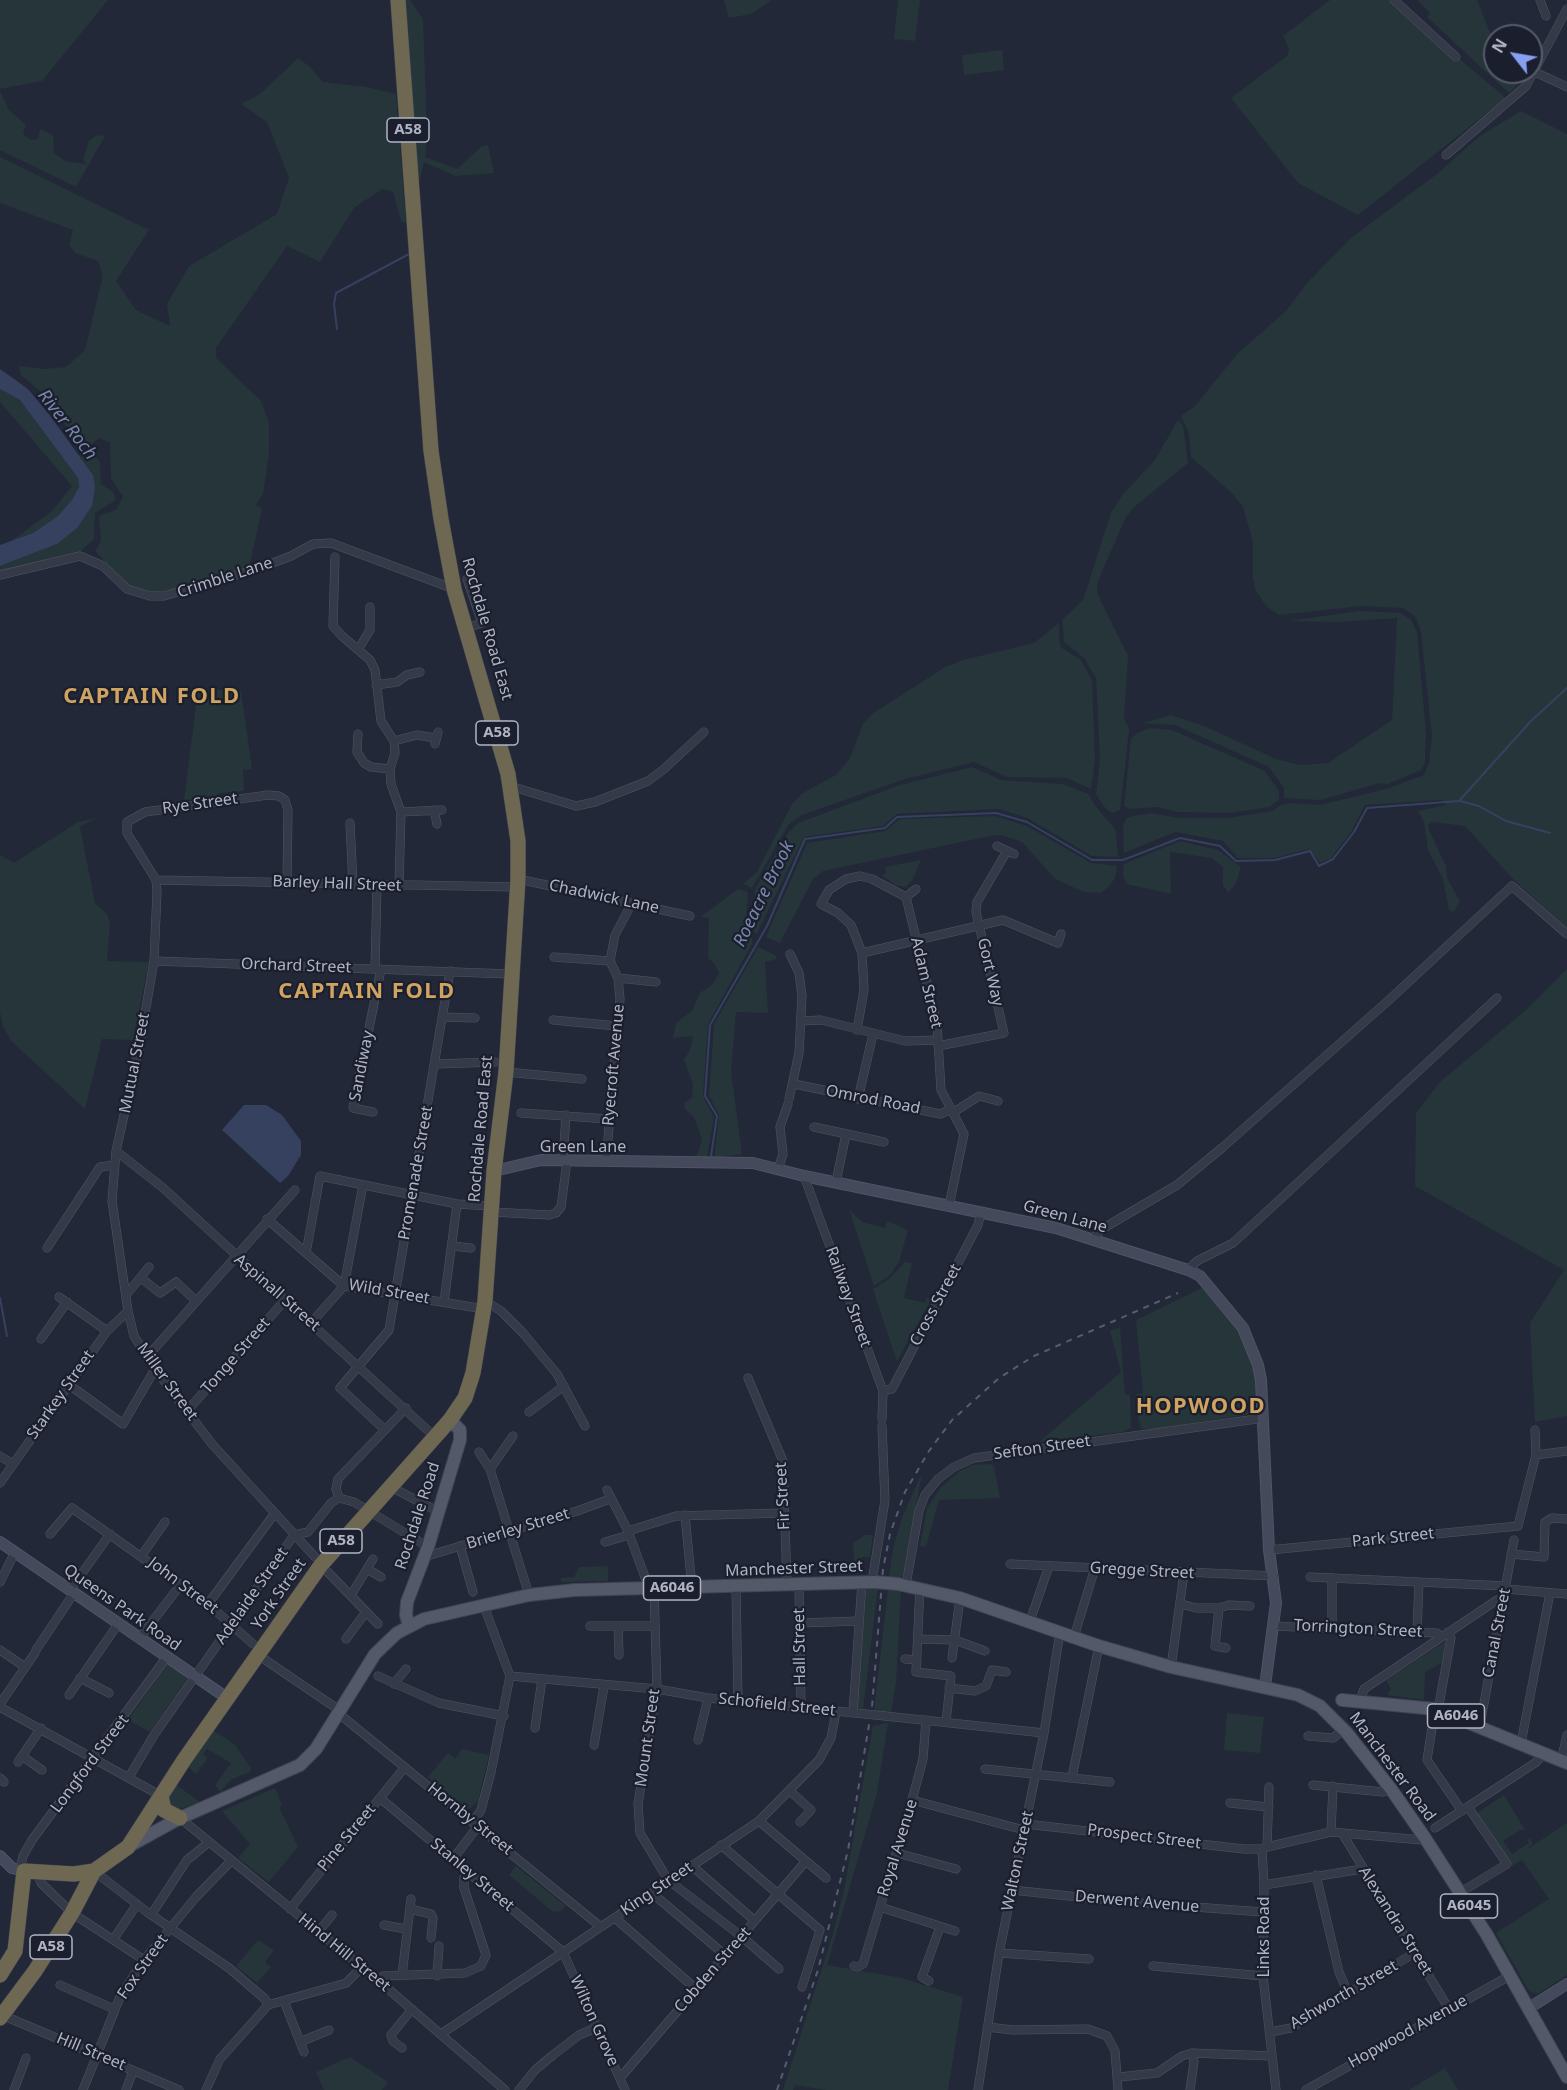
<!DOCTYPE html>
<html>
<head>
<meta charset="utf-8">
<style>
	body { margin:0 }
	#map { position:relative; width:1567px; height:2090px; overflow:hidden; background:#222838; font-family:"Noto Sans",sans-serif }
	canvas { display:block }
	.north { position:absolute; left:1483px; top:24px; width:60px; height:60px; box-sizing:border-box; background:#1b1f2d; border:2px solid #575b6a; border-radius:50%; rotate:301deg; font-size:16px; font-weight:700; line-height:24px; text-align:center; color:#b0b5c5 }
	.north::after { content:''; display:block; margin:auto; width:21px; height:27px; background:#879ff3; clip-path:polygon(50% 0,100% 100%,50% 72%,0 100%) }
</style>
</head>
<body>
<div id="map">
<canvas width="1567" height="2090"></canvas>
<div class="north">N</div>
</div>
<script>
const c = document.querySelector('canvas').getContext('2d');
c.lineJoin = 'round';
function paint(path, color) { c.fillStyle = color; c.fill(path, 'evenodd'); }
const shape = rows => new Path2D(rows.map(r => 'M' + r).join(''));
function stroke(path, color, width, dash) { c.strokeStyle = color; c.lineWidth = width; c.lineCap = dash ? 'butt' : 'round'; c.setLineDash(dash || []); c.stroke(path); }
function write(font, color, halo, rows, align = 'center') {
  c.font = font + ' "Noto Sans",sans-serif'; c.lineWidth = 4.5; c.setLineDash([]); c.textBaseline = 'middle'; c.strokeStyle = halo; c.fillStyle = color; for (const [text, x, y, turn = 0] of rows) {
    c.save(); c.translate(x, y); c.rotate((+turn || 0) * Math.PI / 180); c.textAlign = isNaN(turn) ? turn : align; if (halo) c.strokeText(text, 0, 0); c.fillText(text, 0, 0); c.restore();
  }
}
const green = shape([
	[0,0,108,0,42,81,0,89],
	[403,0,410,0,423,19,427,131,425,157,457,169,482,146,488,145,494,173,455,176,424,162,420,180,417,179,414,140,419,134,414,128],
	[724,0,772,0,751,14,729,18],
	[898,0,920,0,915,41,894,39],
	[1330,0,1389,0,1506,98,1358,215,1298,183,1231,98,1287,56,1289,49,1283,36],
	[1417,0,1477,0,1495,45,1495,72,1525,72,1522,80,1509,93,1427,17,1430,13],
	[1002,50,1004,70,964,75,962,55],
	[298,58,309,66,323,82,367,87,396,94,406,223,401,221,393,192,382,189,354,208,320,262,287,246,216,348,216,358,261,401,269,423,269,453,263,494,256,505,262,509,249,568,180,588,153,593,126,584,95,551,101,541,99,516,117,509,123,496,111,479,110,443,99,438,88,447,77,442,47,397,21,375,19,366,44,369,66,367,85,350,103,275,98,261,75,253,69,245,73,230,0,203,0,157,149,230,116,281,136,310,170,326,167,304,189,266,277,214,289,178,267,122,241,104,260,94],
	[0,91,9,110,26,125,23,133,25,136,32,140,38,139,40,129,53,135,54,153,65,161,87,164,83,160,89,141,97,135,105,136,76,187,0,150],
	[1521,111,1567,134,1567,928,1512,878,1465,826,1432,822,1428,825,1430,832,1446,866,1447,878,1460,901,1454,912,1449,910,1443,879,1428,850,1424,822,1418,811,1446,805,1442,800,1365,805,1351,832,1331,858,1320,863,1309,849,1274,858,1238,858,1223,841,1175,832,1124,853,1123,827,1126,818,1134,816,1152,813,1178,818,1228,818,1272,811,1281,805,1291,803,1320,805,1386,789,1424,775,1429,763,1432,736,1421,632,1415,616,1403,608,1361,606,1279,615,1267,607,1256,591,1253,579,1253,542,1243,507,1232,493,1191,457,1189,434,1181,416,1195,406,1237,354,1286,311,1308,282,1351,238,1437,174,1480,136],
	[0,389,20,400,78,478,79,487,72,500,58,516,33,533,6,545,52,511,72,486,0,402],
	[1178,420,1183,426,1188,463,1133,508,1126,517,1098,581,1097,593,1128,656,1124,718,1129,729,1125,768,1120,810,1113,813,1107,810,1096,795,1100,761,1096,678,1084,658,1064,642,1062,620,1083,600,1111,513,1123,494,1155,460],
	[79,455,95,456,100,462,101,484,113,492,116,500,95,513,94,539,80,552,0,572,0,566,57,544,93,475],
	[1360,611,1401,613,1411,620,1417,632,1426,733,1425,762,1421,770,1388,784,1380,783,1320,800,1284,798,1284,788,1269,767,1175,725,1143,723,1171,715,1204,726,1276,759,1300,765,1328,763,1392,720,1397,618,1338,622,1288,621],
	[1059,623,1059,641,1062,648,1081,660,1092,680,1095,761,1091,789,1067,778,1007,777,974,762,905,779,802,815,789,824,752,888,743,884,757,872,792,804,801,794,836,775,850,758,863,724,872,714,945,667,963,660,1034,643],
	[198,689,241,691,252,769,243,770,244,791,219,793,214,798,184,800],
	[1151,728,1172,730,1265,771,1279,791,1279,800,1269,807,1230,813,1178,812,1158,807,1129,809,1124,806,1131,739,1137,733],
	[972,767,1001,780,1063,784,1088,794,1097,808,1113,826,1116,833,1118,857,1092,856,1027,818,999,809,897,814,883,826,804,837,756,935,752,925,755,889,788,833,798,823,900,785],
	[996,816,1027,826,1091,863,1117,866,1115,878,1109,887,1100,893,1084,892,1055,879,1022,842,1001,835,990,836,823,871,813,879,780,943,766,937,807,843,885,831,900,819],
	[96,818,80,827,95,903,107,914,110,923,107,961,149,962,133,1040,102,1039,85,1109,11,1041,3,1026,0,1012,0,855,14,863,78,822],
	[1180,841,1218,850,1241,867,1235,885,1228,893,1223,885,1223,867,1212,858,1170,852,1171,894,1127,884,1123,876,1124,864],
	[921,860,912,881,905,887,895,885,882,875,886,873,885,867],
	[738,889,748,892,746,922,753,942,708,1024,703,1096,714,1118,707,1157,696,1157,702,1140,694,1117,685,1109,684,1103,692,1098,693,1084,684,1060,690,1050,693,1036,673,1038,676,1023,692,1011,700,993,713,984,719,973,714,963,708,958,709,918,700,917],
	[758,947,775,955,777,959,765,962,768,1013,736,1012,731,1071,742,1154,714,1158,719,1115,709,1096,714,1024],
	[1567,969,1567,1416,1535,1422,1530,1323,1564,1270,1415,1186,1416,1113,1440,1082,1526,1010],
	[849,1209,862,1222,885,1228,887,1221,908,1230,899,1262,890,1275,874,1286],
	[905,1262,912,1263,904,1298,925,1303,927,1297,931,1300,897,1361,873,1289,889,1279],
	[1202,1288,1241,1334,1258,1381,1257,1410,1250,1414,1151,1430,1141,1428,1138,1418,1146,1402,1136,1400,1136,1394,1143,1393,1136,1320],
	[1120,1327,1125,1395,1130,1395,1131,1428,1122,1432,1039,1442,1121,1372,1110,1331],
	[991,1464,994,1466,1000,1498,939,1500,926,1547,920,1546,927,1508,941,1487,960,1471,973,1465],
	[922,1473,905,1571,901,1578,889,1578,893,1548,903,1515],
	[865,1535,873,1535,870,1557,862,1557,861,1562,854,1562,853,1543],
	[608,1566,608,1581,561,1582,561,1578,574,1577,579,1567],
	[878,1587,863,1710,857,1707,866,1592,868,1588],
	[888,1589,901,1591,896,1682,891,1713,874,1711],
	[1446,1641,1442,1663,1425,1672,1424,1700,1387,1695,1391,1689,1386,1680],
	[167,1664,188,1677,150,1732,128,1720],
	[1227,1713,1264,1717,1260,1753,1224,1750],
	[888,1723,877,1793,827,1965,902,1978,963,1997,948,2090,826,2090,795,2085,793,2090,783,2090,832,1937,844,1890,873,1726],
	[213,1730,234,1744,251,1768,250,1772,232,1779,220,1792,215,1785,231,1763,207,1749,203,1754,208,1758,196,1774,187,1766],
	[462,1749,489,1755,478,1801,469,1809,465,1808,428,1777,448,1753,455,1759],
	[175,1784,199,1801,199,1802,175,1811,165,1803],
	[275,1788,282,1805,279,1807,298,1847,269,1882,238,1858,250,1844,222,1811],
	[1504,1795,1525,1830,1520,1830,1503,1841,1512,1854,1529,1843,1527,1840,1530,1838,1533,1844,1526,1850,1567,1823,1567,1975,1538,1994,1529,1991,1496,1933,1549,1899,1522,1860,1512,1866,1477,1813],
	[516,1866,566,1906,561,1911,553,1912,509,1875],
	[258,1940,274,1950,265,1962,271,1967,257,1983,236,1966],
	[350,2057,388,2082,382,2090,324,2090,316,2072],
	[1445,2068,1458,2090,1409,2090]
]);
const water = shape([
	[0,369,28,389,51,417,93,475,95,487,92,506,77,528,57,544,0,566,0,545,33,533,58,516,72,500,79,487,78,478,20,400,0,389],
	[244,1105,266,1105,282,1115,301,1141,301,1155,288,1176,280,1183,222,1130]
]);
const stream = shape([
	[337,329,334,304,336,293,409,254],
	[1460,801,1479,806,1506,821,1550,833],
	[711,1156,717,1116,705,1096,710,1025,767,926,805,839,885,828,897,817,996,813,1027,822,1092,860,1123,860,1180,838,1220,846,1236,861,1275,860,1310,851,1319,866,1333,859,1354,832,1367,808,1459,801,1530,722,1567,688],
	[0,1298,7,1336]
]);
const street = shape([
	[1394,0,1456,57],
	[1540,0,1546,16],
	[1535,72,1567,87],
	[1446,155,1526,86,1567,9],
	[335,557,333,626,342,636,370,660,375,670,381,721,394,741,395,753,390,769,391,784,401,812,399,887],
	[0,575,80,556,103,566,127,589,150,596,164,596,257,569,291,556,313,544,331,543,454,589],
	[466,628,482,623,467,579],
	[359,648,370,630,370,607],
	[376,685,397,682,407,675,420,672],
	[358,734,357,752,364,763,371,767,390,769],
	[394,741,417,735,435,738],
	[435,744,438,732],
	[510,786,576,806,595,802,648,781,664,769,704,732],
	[434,810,437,824],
	[401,812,442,810],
	[350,823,353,885],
	[997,846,1014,854],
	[518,879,690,916],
	[156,880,517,887],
	[287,883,288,810,285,800,279,796,268,795,145,812,127,822,127,833,156,880,157,892,154,961,139,1048,116,1151,112,1201,128,1311,134,1336,155,1369,212,1444,315,1557],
	[906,897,916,889],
	[862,953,1003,920,1058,943,1061,934],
	[554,957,610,961],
	[154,961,510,974],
	[375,969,377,886],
	[618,978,656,982],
	[443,1017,475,1018],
	[553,1020,617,1026],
	[801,1021,821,1020,905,1041,938,1040],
	[857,1030,864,990,862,953,851,925,838,913,821,904,829,890,846,879,860,876,872,879,906,897,937,1024,941,1090,964,1134,949,1206],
	[938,1046,1004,1033,976,912,977,902,1007,851],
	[435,1064,495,1062],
	[506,1072,582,1079],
	[794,1084,940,1114,952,1109],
	[789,1099,799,1053,802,996,799,973,790,954],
	[858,1099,873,1034],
	[373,1112,353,1108,381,969],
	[954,1112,979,1096,998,1101],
	[521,1113,609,1119],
	[814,1127,884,1142],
	[116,1151,162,1187,435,1437],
	[563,1161,566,1115],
	[606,1162,620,999,618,978,610,961,615,935,632,903],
	[778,1169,783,1154,780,1127,788,1104],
	[804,1176,883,1391,882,1419],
	[836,1182,846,1134],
	[492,1212,549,1215,556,1213,561,1207,567,1161],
	[267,1219,344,1286,484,1309],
	[1092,1239,1102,1229,1177,1185,1223,1147,1389,1000,1512,886,1567,934],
	[452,1246,471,1248],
	[47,1248,100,1167,114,1165],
	[306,1253,320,1176,457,1204,492,1206],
	[1188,1270,1197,1261,1233,1243,1497,998],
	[141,1278,160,1293,176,1282,196,1301],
	[126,1295,149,1267],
	[59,1297,107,1331],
	[485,1301,501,1311,523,1333,557,1374,585,1426],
	[444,1302,457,1204],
	[311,1323,344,1286,363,1185],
	[41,1339,67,1302],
	[147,1357,295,1190],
	[748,1378,783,1461,787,1586],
	[68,1384,123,1424,155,1369],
	[883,1391,892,1389,978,1225,981,1212],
	[187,1411,285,1300],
	[529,1412,564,1386],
	[385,1430,340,1388,389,1330,450,971],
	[479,1452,490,1469,529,1595],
	[1536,1455,1567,1451],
	[0,1456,13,1464],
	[490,1469,513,1436],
	[0,1483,107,1331,128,1311],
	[391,1487,439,1512],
	[607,1490,628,1531,649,1588],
	[339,1498,336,1489,338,1479,406,1408],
	[339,1498,354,1502,428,1547],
	[685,1515,692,1588],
	[628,1531,676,1516,784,1513],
	[50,1534,72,1508,208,1604,253,1644],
	[605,1542,629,1535],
	[460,1546,473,1592],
	[1269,1550,1518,1526,1536,1455,1535,1430],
	[1511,1554,1544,1557,1545,1522,1552,1518,1567,1519],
	[142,1555,165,1522],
	[424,1557,577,1511,610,1499],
	[1010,1564,1274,1576],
	[321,1565,378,1624],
	[367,1569,381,1577],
	[1310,1577,1506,1586],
	[0,1582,15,1552],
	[872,1582,885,1500,882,1426],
	[906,1585,919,1511,925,1495,938,1479,954,1467,974,1458,1264,1418],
	[799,1586,801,1708],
	[920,1587,916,1672,951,1676,946,1722],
	[654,1588,657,1689,638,1804,640,1833,668,1880,741,1936,779,1969],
	[736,1588,738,1701],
	[1506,1589,1567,1594],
	[70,1590,110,1534],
	[351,1595,373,1559],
	[208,1604,275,1513],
	[1181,1604,1196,1608,1219,1608,1229,1605,1250,1606],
	[1219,1608,1215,1646,1226,1648],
	[1030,1621,1049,1566],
	[800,1623,859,1621],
	[590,1626,655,1626],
	[618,1626,619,1655],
	[1274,1626,1437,1633,1440,1637],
	[1332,1628,1332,1578],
	[1417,1632,1419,1582],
	[1074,1637,1095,1568],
	[139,1639,181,1584],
	[346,1639,366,1612],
	[919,1639,955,1640,985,1651],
	[0,1650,25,1667],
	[36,1650,74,1593],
	[258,1655,339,1710],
	[952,1658,960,1598],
	[905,1659,917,1660],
	[1171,1667,1184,1573],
	[378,1676,439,1703,504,1716],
	[510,1676,657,1689,708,1698,865,1714],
	[80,1678,109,1693],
	[394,1684,406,1669],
	[949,1688,975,1691,986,1686,992,1670,1006,1672],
	[69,1695,118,1624],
	[1360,1701,1364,1689,1497,1600,1504,1600],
	[0,1704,35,1653],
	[0,1707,154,1792],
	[1435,1709,1427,1760,1462,1811],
	[1438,1710,1451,1638,1448,1632],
	[338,1713,601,1927],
	[853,1713,862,1582],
	[885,1716,1044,1733],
	[1480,1725,1514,1540],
	[535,1728,542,1679],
	[1308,1736,1333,1738,1344,1729],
	[698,1740,708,1698],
	[1521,1743,1550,1593],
	[594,1745,604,1686],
	[22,1756,42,1770],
	[1561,1761,1567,1735],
	[18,1762,41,1728],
	[985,1769,1110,1782],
	[129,1777,154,1735,294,1535,308,1532,331,1503,339,1498],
	[1072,1777,1099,1646],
	[0,1778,4,1782],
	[1313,1785,1383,1792,1391,1789],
	[1269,1787,1267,1847,1262,1849,1264,1885,1263,1976,1276,2090],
	[790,1791,811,1810,800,1822],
	[380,1798,563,1952,625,2090],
	[912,1800,1024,1830],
	[1230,1803,1269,1807],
	[180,1818,379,1981,505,2090],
	[759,1821,826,1878],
	[473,1822,481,1810,491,1772,510,1676,484,1606],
	[1026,1824,1244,1849,1262,1849],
	[1435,1828,1535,1763,1545,1753],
	[1331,1832,1333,1786],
	[1342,1833,1449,2009],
	[721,1845,820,1930,802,1987],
	[1267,1847,1331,1832,1422,1840,1425,1838],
	[897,1853,956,1869],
	[453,1859,478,1826],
	[692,1866,755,1921],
	[24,1871,21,1865,23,1856,32,1840,166,1658],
	[37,1871,41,1883,72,1913,144,1960],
	[94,1871,147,1912,229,1968,265,1999,268,2005],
	[1316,1875,1339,1972,1348,1993],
	[1264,1885,1362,1869],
	[1012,1890,1126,1902,1263,1912],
	[1461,1892,1507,1864,1468,1807],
	[652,1893,725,1955],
	[880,1907,955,1931],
	[290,1909,405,1767],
	[410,1909,431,1914,433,1918,431,1938],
	[151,1915,187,1860,208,1843],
	[615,1918,696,1989],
	[384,1925,406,1929],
	[318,1932,332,1915],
	[113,1940,137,1904],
	[999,1953,1089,1959],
	[854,1966,858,1967,863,1964,912,1800,923,1759,926,1720],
	[1153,1966,1263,1976],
	[402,1975,411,1899],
	[437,1976,439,1946],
	[379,1981,383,1976,465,1973,481,1966,486,1955,464,1888,464,1878,468,1871],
	[929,1981,922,1977,940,1927],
	[60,1985,114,2009],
	[284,2001,304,2052],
	[2,2015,179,2090],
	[987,2027,1013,2030,1088,2029,1107,2036,1115,2051,1118,2090],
	[1270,2032,1291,2028,1416,1952],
	[441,2034,759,1821,819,1760,831,1738,836,1712],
	[300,2042,329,2030],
	[402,2048,393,2041,391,2035,412,2009],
	[1119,2077,1157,2073,1182,2056,1192,2053,1272,2056],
	[620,2078,806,1861],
	[14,2090,26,2058],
	[83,2090,120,1997,144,1960,196,1897,231,1861],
	[126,2090,133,2071],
	[206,2090,220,2059,268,2005,346,1983,362,1967],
	[519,2090,535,2070,553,2055,579,2035,596,2028],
	[978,2090,999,1953,1044,1733,1060,1632],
	[1190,2090,1194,2062,1192,2053],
	[1306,2090,1511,1975]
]);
const secondary = shape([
	[494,1171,541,1160,753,1163,804,1176,1056,1228,1188,1270,1200,1276,1243,1328,1258,1365,1261,1380,1269,1550,1276,1603,1265,1686],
	[0,1542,227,1698],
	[0,1856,12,1868,24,1871],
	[1529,2008,1567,1984]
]);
const primary = shape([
	[898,1584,960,1598,1099,1646,1171,1667,1298,1695,1320,1706,1347,1733,1391,1789,1425,1838,1487,1935,1567,2077],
	[409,1626,406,1615,407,1602,428,1547,460,1440,460,1430,450,1420],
	[1342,1700,1435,1709,1567,1763],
	[131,1845,180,1818,300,1765,316,1749,375,1654,397,1633,424,1619,529,1595,575,1590,875,1582]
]);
const highway = shape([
	[161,1796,164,1810,180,1818],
	[0,1975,15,1951,24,1871,74,1874,94,1871,128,1847,184,1760,321,1565,450,1420,465,1398,473,1373,485,1301,494,1171,506,1072,518,879,518,841,508,774,454,589,441,519,431,451,398,0],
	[0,2018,35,1971,72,1913,94,1871]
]);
const rail = shape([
	[777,2090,818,1970,848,1850,872,1707,883,1569,890,1534,905,1492,929,1451,952,1420,999,1378,1034,1356,1178,1293]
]);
const streetBridge = shape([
	[865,1714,885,1716]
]);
const primaryBridge = shape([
	[875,1582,898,1584]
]);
const shields = [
	[408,130,42],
	[497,733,42],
	[341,1541,42],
	[672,1588,57],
	[1456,1716,57],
	[1469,1906,57],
	[51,1947,42]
];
const shieldNames = [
	["A58",408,130],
	["A58",497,733],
	["A58",341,1541],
	["A6046",672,1588],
	["A6046",1456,1716],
	["A6045",1469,1906],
	["A58",51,1947]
];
const streetNames = [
	["Crimble Lane",225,578,-18],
	["Rochdale Road East",487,629,74],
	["Rye Street",200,804,-8],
	["Barley Hall Street",337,884,2],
	["Chadwick Lane",604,897,12],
	["Orchard Street",296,966,2],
	["Gort Way",990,972,77],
	["Adam Street",926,983,77],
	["Mutual Street",135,1063,-79],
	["Ryecroft Avenue",614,1065,-85],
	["Sandiway",362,1066,-79],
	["Omrod Road",873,1100,11],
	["Rochdale Road East",481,1129,-85],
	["Green Lane",583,1147],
	["Promenade Street",416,1173,-80],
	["Green Lane",1065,1217,15],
	["Wild Street",389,1292,10],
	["Aspinall Street",277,1293,41],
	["Railway Street",848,1297,70],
	["Cross Street",936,1305,-62],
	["Tonge Street",236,1356,-49],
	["Miller Street",167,1382,54],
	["Starkey Street",61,1395,-55],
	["Sefton Street",1042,1448,-8],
	["Fir Street",783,1496,-93],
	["Rochdale Road",418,1516,-72],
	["Brierley Street",518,1529,-17],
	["Park Street",1393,1538,-6],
	["Manchester Street",794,1569,-2],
	["Gregge Street",1142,1571,3],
	["John Street",183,1586,37],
	["York Street",279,1594,-55],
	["Adelaide Street",252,1596,-55],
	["Queens Park Road",122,1608,35],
	["Torrington Street",1358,1629,3],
	["Canal Street",1497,1633,-79],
	["Hall Street",800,1647,-91],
	["Schofield Street",777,1705,6],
	["Mount Street",648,1738,-82],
	["Longford Street",90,1764,-53],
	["Manchester Road",1392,1767,53],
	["Hornby Street",470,1819,39],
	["Prospect Street",1144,1837,7],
	["Pine Street",347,1838,-51],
	["Royal Avenue",898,1848,-73],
	["Walton Street",1018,1861,-78],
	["Stanley Street",472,1875,40],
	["King Street",657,1889,-34],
	["Derwent Avenue",1137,1902,5],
	["Alexandra Street",1395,1921,58],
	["Links Road",1264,1937,-90],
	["Hind Hill Street",344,1953,39],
	["Fox Street",143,1967,-55],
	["Cobden Street",713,1970,-49],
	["Ashworth Street",1344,1995,-30],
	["Wilton Grove",594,2021,66],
	["Hopwood Avenue",1408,2032,-29],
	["Hill Street",91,2052,23]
];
const waterNames = [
	["River Roch",67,425,52],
	["Roeacre Brook",764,894,-64]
];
const districtNames = [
	["CAPTAIN FOLD",152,697],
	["CAPTAIN FOLD",367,992],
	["HOPWOOD",1201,1407]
];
paint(green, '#25353a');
paint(water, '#36415f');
stroke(stream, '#36415f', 2);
stroke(street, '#505563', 9);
stroke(secondary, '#505563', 12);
stroke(primary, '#3f4352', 14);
stroke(highway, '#3d4250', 16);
stroke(street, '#353a49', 8);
stroke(secondary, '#44495b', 10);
stroke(primary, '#535969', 12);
stroke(highway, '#6e6853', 15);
stroke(rail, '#575d70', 2, [6, 6]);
stroke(streetBridge, '#505563', 9, []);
stroke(primaryBridge, '#3f4352', 14, []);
stroke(streetBridge, '#353a49', 8);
stroke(primaryBridge, '#535969', 12);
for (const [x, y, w] of shields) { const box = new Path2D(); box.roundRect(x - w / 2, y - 12, w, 24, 4.5); c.fillStyle = '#1b1f2d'; c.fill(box); stroke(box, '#b0b5c5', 1.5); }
write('bold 15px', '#b0b5c5', null, shieldNames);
write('16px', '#b0b5c5', '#1b1f2d', streetNames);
write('italic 18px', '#7986ac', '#1b1f2d', waterNames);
c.letterSpacing = '1.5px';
write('bold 22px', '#cfa361', '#1b1f2d', districtNames);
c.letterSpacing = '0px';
</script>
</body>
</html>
